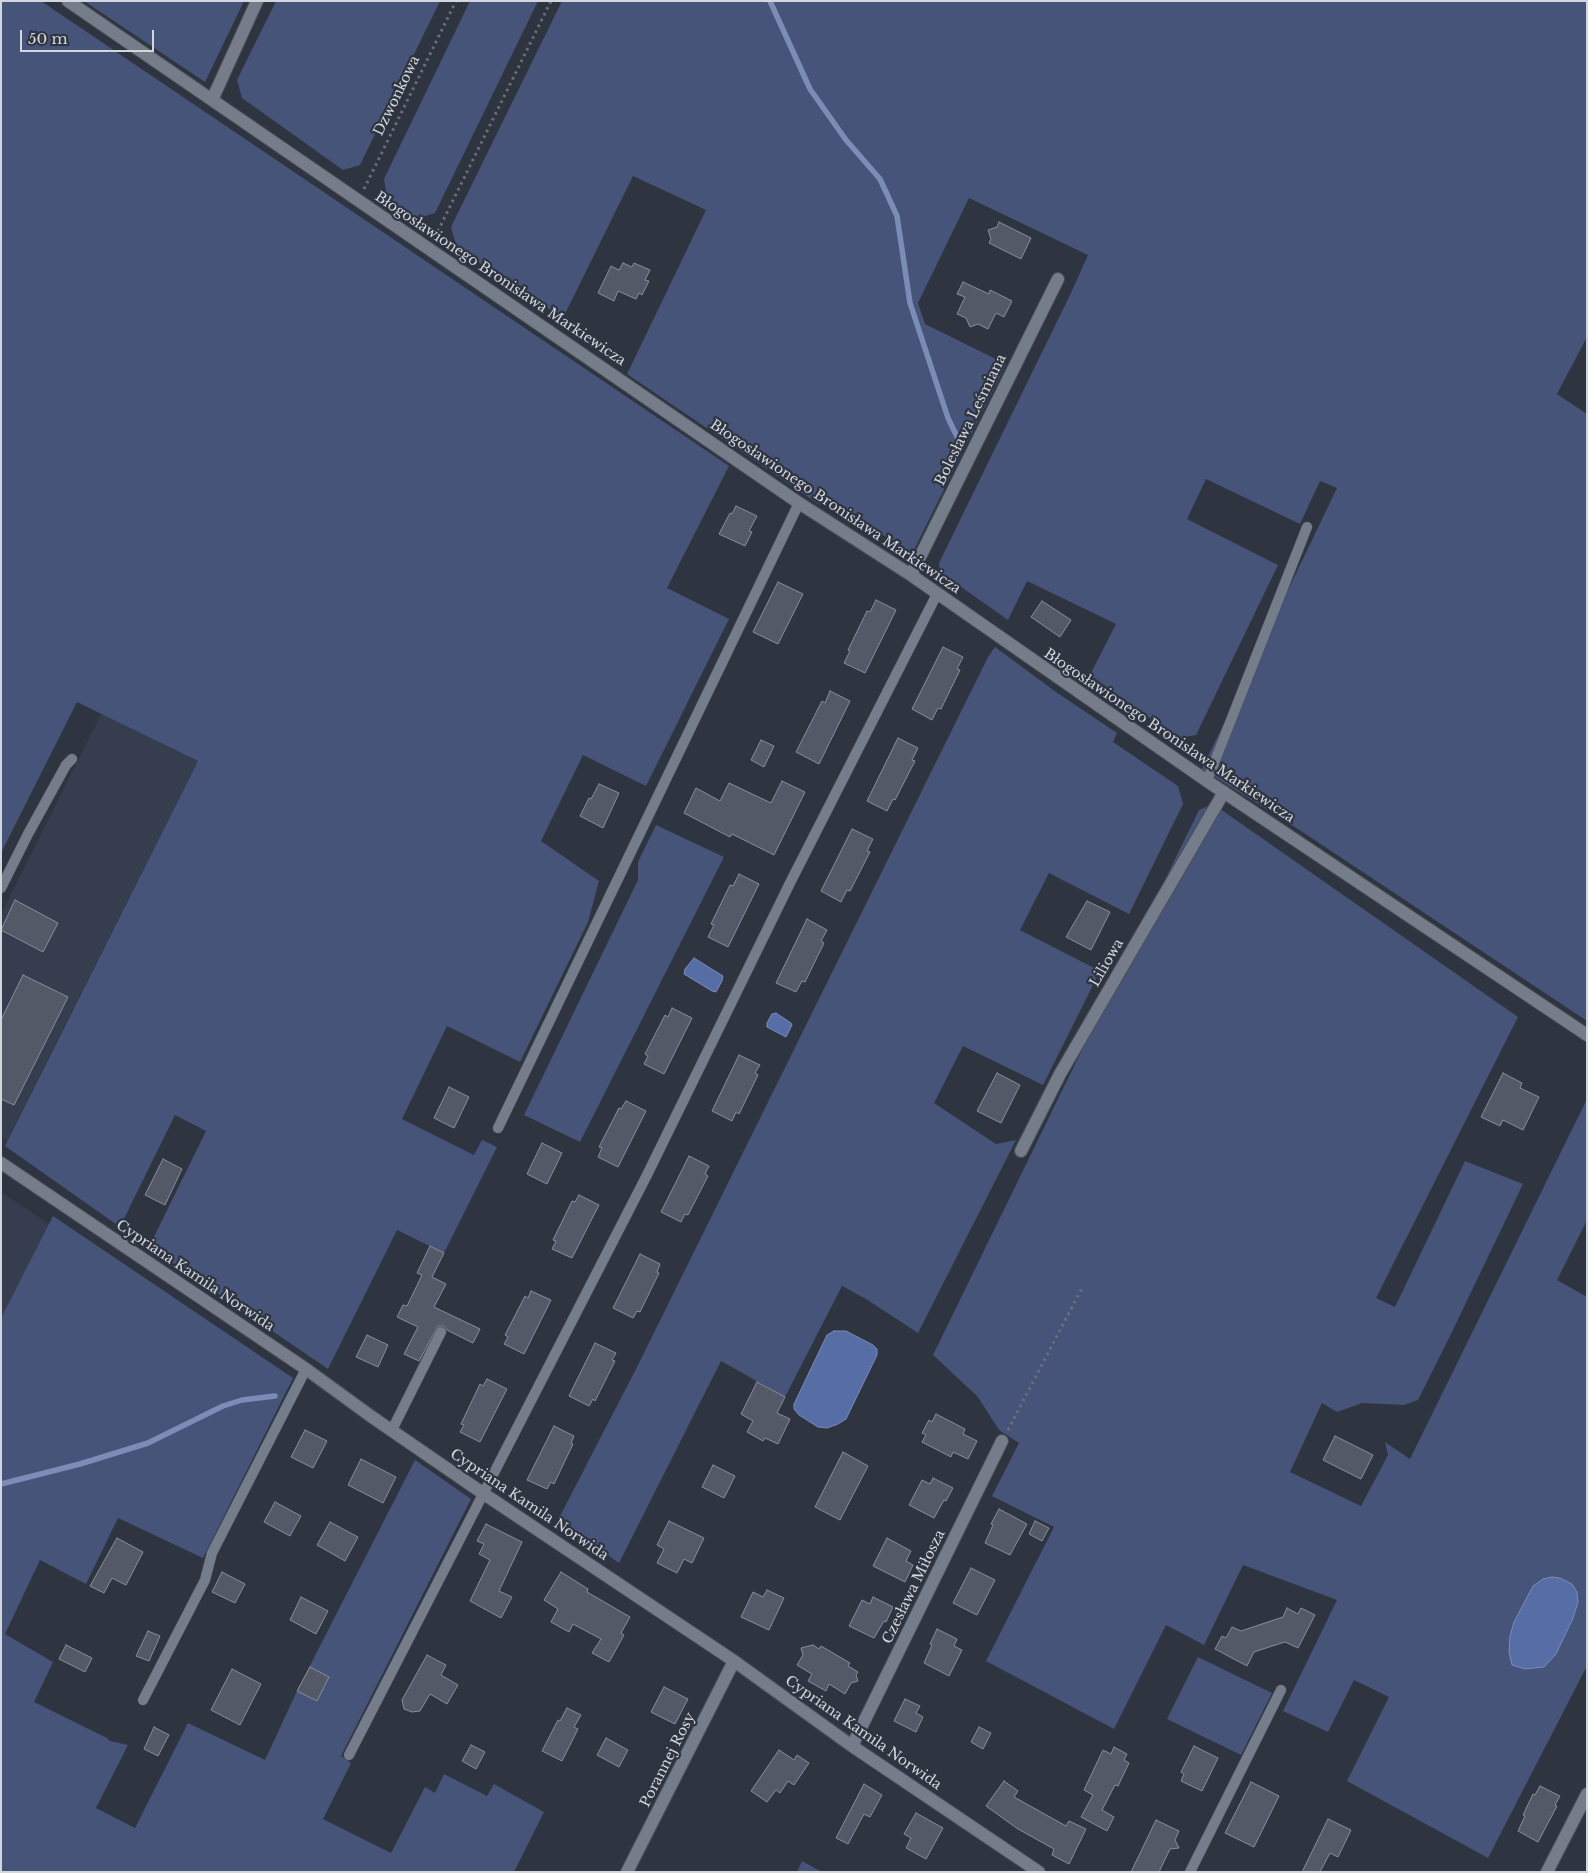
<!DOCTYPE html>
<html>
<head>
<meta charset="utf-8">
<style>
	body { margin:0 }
	#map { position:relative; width:1588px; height:1873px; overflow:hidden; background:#2e3440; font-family:"Libre Baskerville",serif }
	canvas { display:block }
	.frame { position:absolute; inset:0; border:2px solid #d2d6dd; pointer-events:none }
	.scale { position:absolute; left:20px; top:30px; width:134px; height:22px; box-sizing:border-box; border:2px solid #d2d6dd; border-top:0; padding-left:6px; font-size:15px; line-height:18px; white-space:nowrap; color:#d2d6dd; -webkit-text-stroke:4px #2e3440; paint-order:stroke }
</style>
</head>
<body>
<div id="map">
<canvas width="1588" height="1873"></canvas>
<div class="frame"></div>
<div class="scale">50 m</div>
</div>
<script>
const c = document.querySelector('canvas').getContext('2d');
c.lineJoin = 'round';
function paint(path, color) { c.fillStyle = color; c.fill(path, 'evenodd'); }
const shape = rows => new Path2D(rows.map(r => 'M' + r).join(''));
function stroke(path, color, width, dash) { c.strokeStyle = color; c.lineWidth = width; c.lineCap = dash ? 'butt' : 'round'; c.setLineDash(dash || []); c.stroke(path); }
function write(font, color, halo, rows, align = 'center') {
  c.font = font + ' "Libre Baskerville",serif'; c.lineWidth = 4.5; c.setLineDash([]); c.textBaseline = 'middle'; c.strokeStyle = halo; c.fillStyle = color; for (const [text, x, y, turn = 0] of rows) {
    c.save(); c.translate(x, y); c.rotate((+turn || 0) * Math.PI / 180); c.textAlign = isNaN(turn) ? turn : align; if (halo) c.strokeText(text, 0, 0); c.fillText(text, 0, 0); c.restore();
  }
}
const built = shape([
	[102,713,198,761,7,1141,1,1137,1,914],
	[1,1192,49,1224,1,1318]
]);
const green = shape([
	[1,1,41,1,729,466,667,588,729,619,646,786,583,755,541,841,599,881,588,922,520,1062,447,1026,402,1119,474,1155,482,1140,497,1147,444,1253,397,1230,328,1369,149,1247,206,1131,175,1115,120,1227,5,1146,198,761,77,702,1,853],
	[84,1,244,1,205,82],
	[276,1,440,1,360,165,343,170,242,98,237,80],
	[470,1,538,1,435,213,416,219,387,197,384,179],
	[562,1,1587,1,1587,337,1557,394,1587,414,1587,1021,1301,831,1202,769,1337,488,1320,481,1300,524,1206,479,1187,519,1278,565,1196,735,1178,738,1090,675,1116,624,1027,581,1008,620,940,572,939,563,1070,295,1088,255,969,198,918,303,925,324,1006,364,912,554,825,497,820,505,627,374,706,210,633,176,563,318,457,248,451,227],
	[995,647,1056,692,1117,733,1113,742,1178,786,1183,804,1129,914,1049,873,1020,930,1100,971,1043,1085,963,1046,934,1103,996,1144,1016,1140,918,1333,866,1299,842,1286,785,1397,721,1361,619,1563,558,1520,637,1367,988,657],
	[1213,804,1518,1017,1376,1298,1395,1307,1465,1161,1523,1184,1450,1336,1418,1400,1404,1405,1362,1403,1337,1412,1322,1403,1290,1472,1361,1506,1388,1455,1385,1442,1410,1459,1587,1099,1587,1220,1557,1280,1587,1297,1587,1666,1488,1858,1347,1781,1389,1697,1354,1680,1328,1732,1283,1711,1337,1600,1243,1565,1204,1645,1166,1625,1114,1729,986,1661,1054,1527,992,1496,1019,1443,999,1430,978,1397,933,1355,1199,810],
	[1543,1579,1514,1622,1533,1586],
	[656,825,724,857,580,1142,524,1115,638,880,638,862],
	[53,1216,293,1378,203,1558,118,1518,86,1584,40,1560,5,1634,53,1662,34,1702,107,1738,110,1741,128,1745,96,1808,135,1828,188,1723,265,1760,297,1691,415,1460,471,1499,341,1756,351,1763,323,1819,391,1853,425,1787,435,1793,444,1774,487,1796,494,1784,544,1812,514,1872,1,1872,1,1318],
	[1198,1657,1272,1693,1241,1755,1167,1719],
	[802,1861,822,1872,797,1872]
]);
const water = shape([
	[694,958,723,976,722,981,716,992,712,991,684,974,685,969,694,958],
	[776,1013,791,1023,792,1025,786,1037,767,1027,767,1023,772,1014,776,1013],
	[834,1331,846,1331,873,1345,877,1349,877,1355,846,1419,838,1424,827,1428,818,1427,799,1415,794,1409,794,1404,827,1335,834,1331],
	[1552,1577,1560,1578,1572,1584,1577,1592,1578,1602,1573,1618,1556,1654,1544,1667,1525,1669,1512,1665,1509,1652,1510,1636,1514,1622,1533,1586,1543,1579,1552,1577]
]);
const stream = shape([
	[770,1,810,89,846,140,880,179,897,216,910,303,948,418,961,445],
	[1,1484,80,1464,148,1443,223,1406,242,1400,275,1396]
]);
const building = shape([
	[999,222,1031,238,1021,259,989,243,991,239,988,230,997,227,999,222],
	[623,263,632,267,634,263,650,270,645,280,649,281,642,295,639,293,636,299,618,291,614,301,598,293,611,266,619,270,623,263],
	[963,282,989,294,990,290,1012,301,1004,317,996,313,988,329,978,324,970,327,966,318,957,314,965,297,957,294,963,282],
	[736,506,757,516,749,531,752,532,745,546,719,534,730,513,732,514,736,506],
	[778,582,803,594,778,644,753,632,778,582],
	[876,600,896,610,865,673,844,663,850,651,848,650,867,611,870,612,876,600],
	[1042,601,1071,620,1060,637,1031,617,1042,601],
	[943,647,963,657,957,669,960,670,941,709,938,708,932,720,912,709,943,647],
	[830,691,850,701,819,764,796,752,822,701,825,703,830,691],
	[898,738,918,748,912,760,915,761,895,800,893,799,887,811,867,801,898,738],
	[761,740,774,746,764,767,751,760,761,740],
	[782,781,805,792,774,855,732,834,730,837,684,813,696,788,720,801,729,783,771,803,782,781],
	[599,784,619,793,603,828,580,816,589,798,591,799,599,784],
	[852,829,873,839,867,851,870,852,850,891,847,890,841,902,821,891,852,829],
	[739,874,759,884,728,947,708,937,714,925,711,924,730,885,733,886,739,874],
	[15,900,58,923,43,952,1,930,15,900],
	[1087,901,1110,912,1091,950,1066,937,1087,901],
	[807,919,827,930,821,941,824,943,805,982,802,981,796,992,776,983,807,919],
	[23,975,68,997,14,1105,1,1099,1,1020,23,975],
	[672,1008,692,1018,664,1074,644,1064,648,1056,645,1054,665,1015,668,1017,672,1008],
	[739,1055,760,1065,755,1073,758,1075,739,1114,736,1112,732,1121,712,1111,739,1055],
	[997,1073,1020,1085,1001,1123,977,1111,997,1073],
	[1503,1073,1522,1083,1520,1088,1539,1097,1523,1130,1503,1120,1500,1126,1481,1117,1503,1073],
	[449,1087,469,1097,454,1128,434,1118,449,1087],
	[626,1101,646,1111,618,1167,598,1157,602,1148,599,1147,619,1108,621,1109,626,1101],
	[542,1143,562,1153,547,1184,527,1174,542,1143],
	[689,1156,709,1166,705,1174,708,1176,688,1215,685,1214,681,1222,661,1212,689,1156],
	[163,1159,182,1169,165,1205,145,1195,163,1159],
	[579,1195,599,1205,572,1258,552,1249,556,1241,553,1240,572,1201,575,1202,579,1195],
	[430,1246,444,1253,432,1277,446,1284,434,1307,480,1329,473,1343,447,1330,444,1326,438,1326,419,1361,404,1354,418,1327,397,1317,403,1305,407,1306,422,1275,417,1273,430,1246],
	[640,1254,660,1264,657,1272,659,1273,640,1312,637,1311,633,1318,613,1308,640,1254],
	[531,1291,551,1300,524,1354,504,1344,508,1337,505,1335,525,1296,528,1298,531,1291],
	[367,1335,388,1345,378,1367,356,1357,367,1335],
	[595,1343,616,1353,612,1360,615,1361,595,1401,593,1399,589,1406,569,1396,595,1343],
	[487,1379,507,1389,480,1442,460,1432,464,1425,461,1424,480,1384,483,1386,487,1379],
	[757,1382,785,1397,777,1413,790,1419,778,1444,765,1438,763,1441,747,1432,753,1421,741,1414,757,1382],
	[936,1414,965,1429,963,1434,977,1441,968,1459,953,1452,951,1457,922,1442,926,1435,922,1433,929,1420,932,1422,936,1414],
	[554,1426,574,1436,571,1443,573,1444,554,1484,551,1482,547,1489,527,1480,554,1426],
	[305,1430,327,1441,313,1468,291,1457,305,1430],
	[1335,1436,1373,1455,1361,1479,1323,1460,1335,1436],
	[843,1452,868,1466,840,1520,815,1507,843,1452],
	[361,1459,396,1477,383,1503,348,1485,361,1459],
	[713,1465,735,1476,724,1498,702,1487,713,1465],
	[933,1478,953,1488,946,1501,944,1500,934,1518,909,1505,922,1480,930,1484,933,1478],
	[275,1502,301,1516,290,1536,264,1522,275,1502],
	[999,1509,1027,1524,1010,1555,985,1543,993,1525,991,1524,999,1509],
	[669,1521,704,1538,692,1563,684,1559,677,1573,657,1563,664,1549,657,1545,669,1521],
	[1035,1521,1049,1528,1042,1541,1029,1534,1035,1521],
	[330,1522,358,1537,345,1561,317,1545,330,1522],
	[486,1524,522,1542,499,1591,512,1597,501,1618,470,1601,490,1560,479,1554,484,1544,477,1541,486,1524],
	[117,1538,143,1552,126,1585,112,1578,104,1593,90,1586,117,1538],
	[887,1538,911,1551,906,1561,913,1565,905,1582,873,1566,887,1538],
	[971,1568,995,1580,977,1615,953,1603,971,1568],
	[222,1572,245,1584,235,1603,212,1592,222,1572],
	[561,1572,588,1589,587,1592,630,1617,621,1633,624,1635,609,1662,592,1653,601,1639,573,1624,569,1632,551,1622,558,1609,544,1600,561,1572],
	[767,1590,784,1598,769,1630,741,1617,753,1592,763,1597,767,1590],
	[301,1597,328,1611,316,1634,290,1620,301,1597],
	[873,1597,893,1607,886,1622,884,1621,874,1638,849,1626,862,1600,870,1604,873,1597],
	[1287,1608,1298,1614,1301,1608,1315,1615,1298,1648,1285,1642,1269,1647,1254,1652,1247,1666,1215,1649,1222,1636,1226,1638,1232,1627,1241,1631,1283,1617,1287,1608],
	[937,1629,957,1639,954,1646,962,1650,949,1676,924,1663,932,1645,930,1644,937,1629],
	[148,1631,160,1636,149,1661,136,1656,148,1631],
	[66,1645,92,1658,85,1672,59,1659,66,1645],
	[813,1645,819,1649,821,1646,850,1663,848,1666,858,1672,856,1675,858,1681,851,1683,845,1694,829,1684,826,1691,808,1681,812,1674,797,1665,803,1655,801,1648,813,1645],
	[427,1655,446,1665,441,1675,458,1685,447,1704,430,1694,420,1711,412,1712,404,1709,402,1700,427,1655],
	[310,1667,329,1677,317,1701,297,1691,310,1667],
	[232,1669,261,1684,240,1725,211,1710,232,1669],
	[664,1687,688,1699,675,1724,651,1712,664,1687],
	[905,1699,920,1706,916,1713,923,1717,916,1732,894,1721,905,1699],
	[567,1708,581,1715,574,1727,578,1729,562,1761,542,1751,558,1720,560,1721,567,1708],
	[154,1727,169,1735,158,1756,144,1749,154,1727],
	[979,1727,991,1733,983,1749,971,1742,979,1727],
	[606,1738,628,1750,619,1767,597,1755,606,1738],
	[471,1745,485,1752,476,1769,462,1761,471,1745],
	[1194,1746,1218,1758,1202,1791,1181,1781,1184,1774,1181,1772,1194,1746],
	[1114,1747,1127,1754,1124,1760,1129,1763,1118,1786,1115,1785,1102,1810,1114,1817,1107,1831,1081,1817,1093,1795,1084,1790,1103,1750,1111,1754,1114,1747],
	[779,1750,794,1760,797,1755,809,1763,794,1785,788,1781,780,1793,776,1790,767,1802,751,1791,779,1750],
	[1004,1781,1018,1791,1014,1797,1066,1826,1069,1821,1086,1829,1069,1864,1052,1855,1054,1849,1018,1829,986,1806,1004,1781],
	[1251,1782,1279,1796,1254,1847,1225,1833,1251,1782],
	[864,1784,882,1795,870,1817,864,1814,848,1844,836,1838,864,1784],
	[1540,1786,1560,1796,1555,1805,1557,1806,1538,1842,1518,1831,1525,1816,1523,1815,1533,1794,1535,1795,1540,1786],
	[916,1813,943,1828,926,1859,906,1848,911,1838,904,1834,916,1813],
	[1328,1819,1351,1830,1338,1857,1330,1853,1320,1872,1302,1872,1328,1819],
	[1156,1820,1179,1831,1175,1840,1179,1848,1170,1849,1159,1872,1131,1872,1156,1820]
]);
const path = shape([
	[364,189,456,1],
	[435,237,551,1],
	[1008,1430,1083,1286]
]);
const lane = shape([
	[1207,781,1307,527],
	[1,888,28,834,66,765,72,759],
	[498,1128,799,503],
	[392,1430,441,1332],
	[143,1700,205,1580,212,1553,306,1369],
	[349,1755,647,1175,790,883,937,594],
	[1190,1872,1281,1690]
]);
const street = shape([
	[68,1,799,503,911,575,1207,781,1587,1035],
	[212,100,257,1],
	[911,575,1058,279],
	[1021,1151,1060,1074,1224,792],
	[1,1163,306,1369,372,1417,484,1494,734,1661,852,1746,1039,1872],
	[852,1746,1002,1441],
	[627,1872,734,1661],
	[1547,1872,1587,1794]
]);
const streetNames = [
	["Dzwonkowa",397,96,-64],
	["Błogosławionego Bronisława Markiewicza",500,279,34],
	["Bolesława Leśmiana",971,420,-64],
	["Błogosławionego Bronisława Markiewicza",835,507,34],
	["Błogosławionego Bronisława Markiewicza",1169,736,34],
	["Liliowa",1107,963,-60],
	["Cypriana Kamila Norwida",195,1276,34],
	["Cypriana Kamila Norwida",529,1505,34],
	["Czesława Miłosza",914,1587,-64],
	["Cypriana Kamila Norwida",863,1733,35],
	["Porannej Rosy",668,1760,-63]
];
paint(built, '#353d4f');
paint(green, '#455478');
paint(water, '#566da6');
stroke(water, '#7b8cb6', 1);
stroke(stream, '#7b8cb6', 5.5);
paint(building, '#535966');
stroke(building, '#888e9d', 1);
stroke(lane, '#4b4f59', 11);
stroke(street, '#4b4f59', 14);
stroke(path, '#6a6f79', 3, [2.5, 4]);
stroke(lane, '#757c8a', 10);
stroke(street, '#757c8a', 12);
write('14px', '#d2d6dd', '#2e3440', streetNames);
</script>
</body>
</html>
